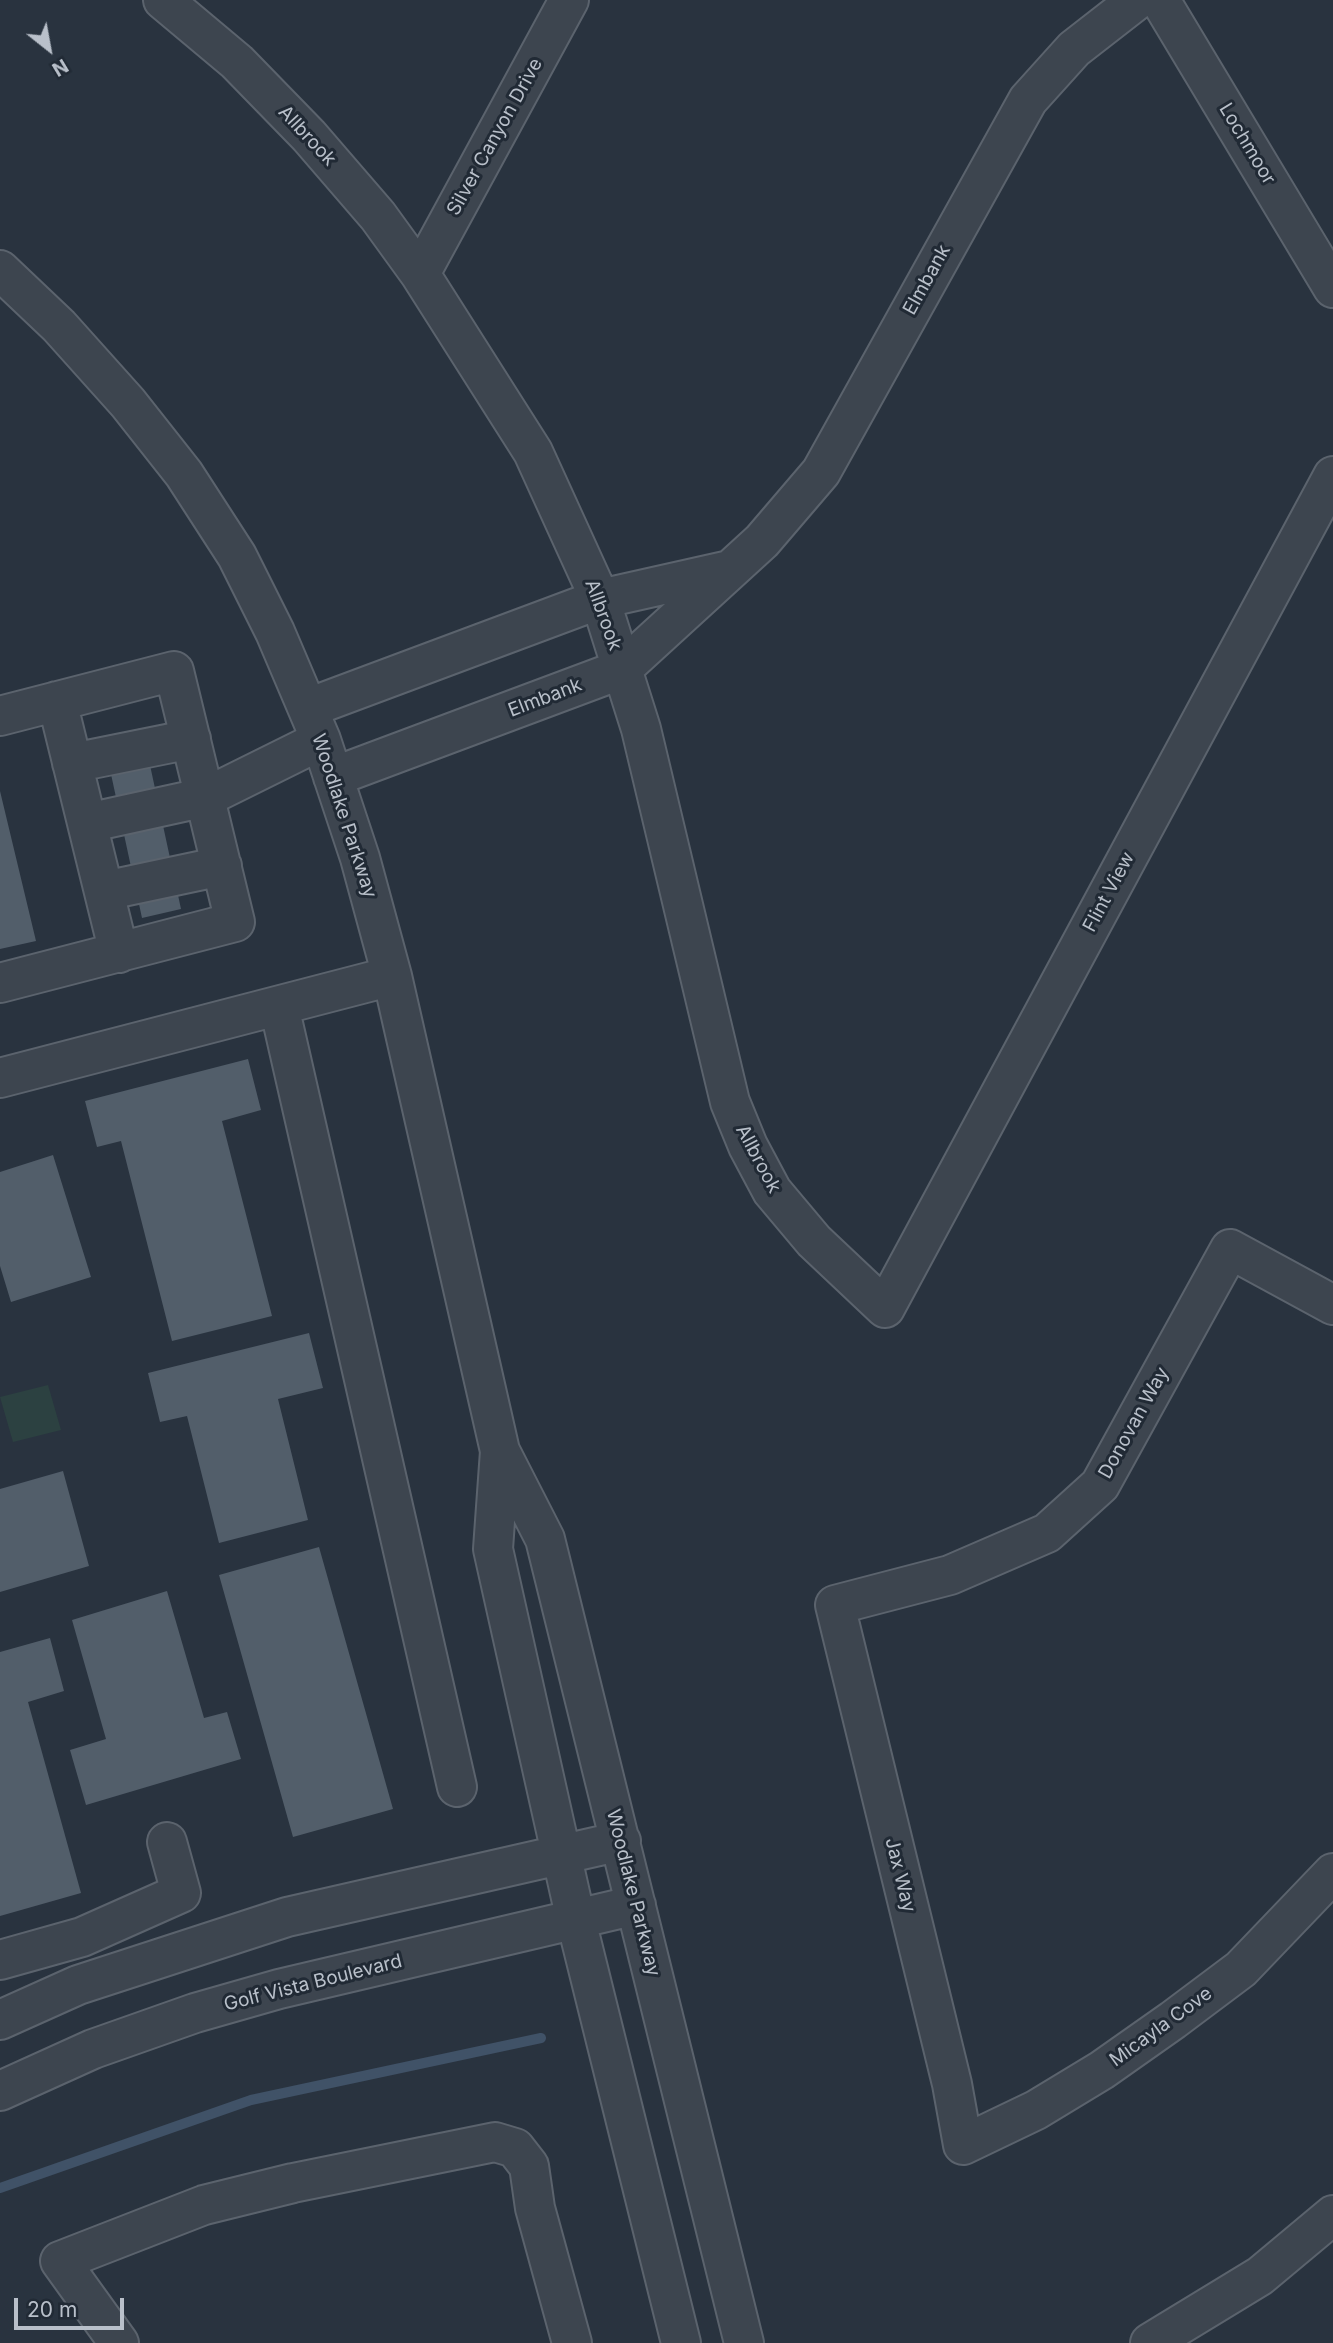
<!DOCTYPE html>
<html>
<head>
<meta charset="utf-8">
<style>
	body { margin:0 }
	#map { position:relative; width:1333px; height:2343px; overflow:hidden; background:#29333f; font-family:Inter,sans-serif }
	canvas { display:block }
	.north { position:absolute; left:14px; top:14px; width:70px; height:70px; -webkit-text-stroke:5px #212a35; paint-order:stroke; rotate:149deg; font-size:19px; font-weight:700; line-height:28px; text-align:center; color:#b9c0ca }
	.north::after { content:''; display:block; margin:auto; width:24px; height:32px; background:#b9c0ca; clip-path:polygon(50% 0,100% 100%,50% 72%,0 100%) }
	.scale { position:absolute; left:14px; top:2298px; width:110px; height:32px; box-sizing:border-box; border:4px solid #b9c0ca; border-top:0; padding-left:9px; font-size:21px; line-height:24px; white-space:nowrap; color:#b9c0ca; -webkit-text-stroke:5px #212a35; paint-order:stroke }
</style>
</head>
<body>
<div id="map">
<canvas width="1333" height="2343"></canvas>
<div class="north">N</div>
<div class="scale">20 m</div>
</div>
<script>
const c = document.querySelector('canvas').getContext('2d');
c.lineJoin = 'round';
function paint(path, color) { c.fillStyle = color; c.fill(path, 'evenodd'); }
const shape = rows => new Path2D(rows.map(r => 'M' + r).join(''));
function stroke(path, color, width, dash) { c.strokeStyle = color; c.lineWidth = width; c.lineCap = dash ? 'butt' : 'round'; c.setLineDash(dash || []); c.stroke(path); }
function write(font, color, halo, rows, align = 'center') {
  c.font = font + ' Inter,sans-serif'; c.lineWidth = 6; c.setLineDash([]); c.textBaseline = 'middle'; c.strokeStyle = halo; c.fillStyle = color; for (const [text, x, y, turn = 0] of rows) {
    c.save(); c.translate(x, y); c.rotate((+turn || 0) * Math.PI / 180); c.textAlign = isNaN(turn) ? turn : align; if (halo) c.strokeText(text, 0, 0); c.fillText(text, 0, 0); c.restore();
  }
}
const green = shape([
	[48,1385,61,1430,13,1442,0,1397]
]);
const stream = shape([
	[0,2188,251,2100,541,2038]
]);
const building = shape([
	[142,728,181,909,142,918,103,737],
	[0,791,36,941,0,949],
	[248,1059,261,1110,222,1121,272,1316,172,1341,121,1141,97,1147,85,1101],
	[53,1155,91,1277,11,1302,0,1266,0,1172],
	[309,1333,323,1388,278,1399,308,1520,219,1543,187,1416,160,1422,148,1373],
	[63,1471,89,1566,0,1592,0,1489],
	[319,1547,393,1809,293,1837,219,1575],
	[167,1591,204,1718,227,1712,241,1759,86,1805,70,1750,106,1739,72,1620],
	[50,1638,64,1691,28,1702,81,1893,0,1916,0,1652]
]);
const minor = shape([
	[163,0,237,62,309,136,378,216,420,274,533,452,600,599,641,729,730,1102,748,1146,772,1191,814,1241,885,1308,1333,476],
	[1160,0,1333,288],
	[0,270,59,326,128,403,184,474,237,556,275,632,321,740,360,858,392,976,500,1451,545,1539,744,2343],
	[420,274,569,0],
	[57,701,119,953],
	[308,708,600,599,725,571],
	[0,716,174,671,235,922,0,983],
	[72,763,191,739],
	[333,777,622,669,762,541,821,472,1028,100,1074,49,1137,0],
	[87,823,206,797,321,740],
	[104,891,222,866],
	[279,1006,457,1787],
	[0,1078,392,976],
	[1333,1305,1230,1249,1100,1485,1047,1533,950,1575,835,1605,952,2084,963,2145,1036,2110,1102,2070,1173,2020,1241,1969,1333,1873],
	[500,1451,493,1549,576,1920,681,2343],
	[0,1960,82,1937,181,1893,167,1842],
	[0,2020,78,1985,287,1917,621,1841],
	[0,2091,93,2049,195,2013,279,1989,636,1905],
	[119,2343,60,2261,204,2205,293,2183,495,2142,515,2148,529,2166,535,2208,572,2343],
	[1150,2343,1260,2276,1333,2215]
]);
const streetNames = [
	["Allbrook",307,136,47],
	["Silver Canyon Drive",495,137,-61],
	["Lochmoor",1247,144,59],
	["Elmbank",927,280,-61],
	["Allbrook",603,615,70],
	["Elmbank",545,698,-21],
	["Woodlake Parkway",344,816,72],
	["Flint View",1109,892,-62],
	["Allbrook",758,1159,62],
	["Donovan Way",1134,1423,-61],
	["Jax Way",900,1875,76],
	["Woodlake Parkway",633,1893,76],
	["Golf Vista Boulevard",313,1983,-14],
	["Micayla Cove",1161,2027,-36]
];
paint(green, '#2c4141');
stroke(stream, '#405267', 10);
paint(building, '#525e6a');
stroke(minor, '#5b636d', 42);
stroke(minor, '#3d454f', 38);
write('19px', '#b9c0ca', '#212a35', streetNames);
</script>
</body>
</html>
